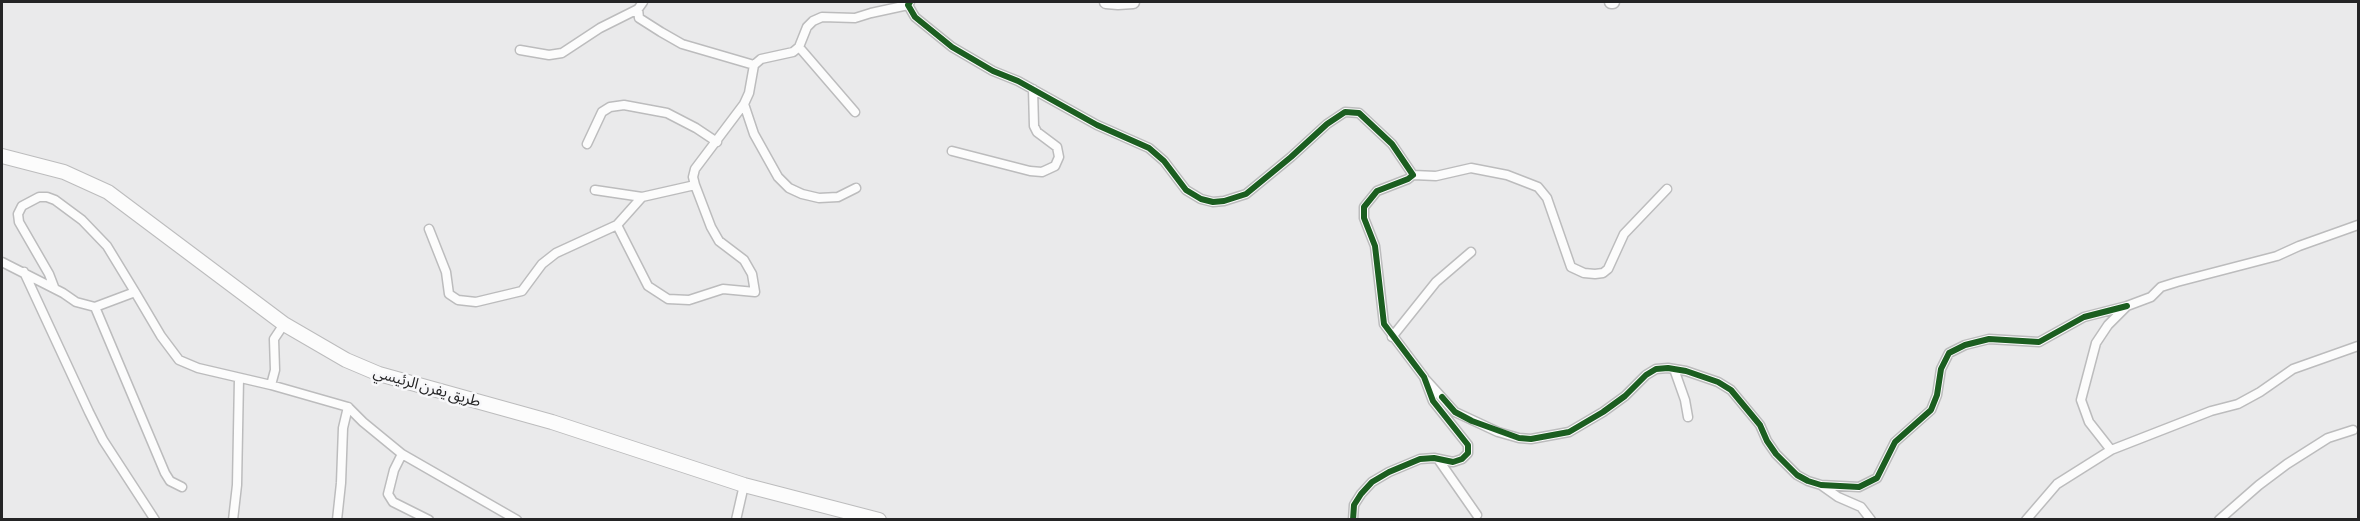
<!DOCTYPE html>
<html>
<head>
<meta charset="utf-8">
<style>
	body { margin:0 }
	#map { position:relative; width:2360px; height:521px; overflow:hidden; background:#eaeaeb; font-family:"Asap Condensed",sans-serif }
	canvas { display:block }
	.frame { position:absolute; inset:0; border:3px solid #242425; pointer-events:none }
</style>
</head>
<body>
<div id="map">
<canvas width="2360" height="521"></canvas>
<div class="frame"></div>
</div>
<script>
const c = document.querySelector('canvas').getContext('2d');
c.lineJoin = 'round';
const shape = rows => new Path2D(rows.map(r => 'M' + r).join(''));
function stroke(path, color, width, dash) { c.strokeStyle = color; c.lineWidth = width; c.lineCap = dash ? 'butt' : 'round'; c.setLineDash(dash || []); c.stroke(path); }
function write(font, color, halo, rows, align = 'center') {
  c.font = font + ' "Asap Condensed","Noto Sans Arabic",sans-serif'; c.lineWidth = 5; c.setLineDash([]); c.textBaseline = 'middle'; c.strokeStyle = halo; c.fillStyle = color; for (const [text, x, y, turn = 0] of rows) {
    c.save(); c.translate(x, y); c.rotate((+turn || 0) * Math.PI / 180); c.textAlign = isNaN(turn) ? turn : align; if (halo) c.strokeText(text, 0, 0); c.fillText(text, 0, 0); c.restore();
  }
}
const street = shape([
	[643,2,638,9,639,18,661,32,682,44,754,65],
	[910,2,908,5,915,17,952,47,993,71,1018,81,1097,125,1149,148,1164,161,1186,190,1201,199,1213,202,1224,201,1246,194,1291,157,1327,124,1345,112,1359,113,1392,144,1413,175,1408,179,1377,191,1364,207,1364,218,1375,246,1384,324,1424,377,1433,401,1468,445,1468,453,1462,459,1453,462,1434,458,1420,459,1389,472,1372,482,1361,494,1354,505,1353,520],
	[799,47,855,112],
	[520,50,549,55,562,53,600,28,638,9],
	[744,104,754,134,778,177,789,188,802,194,819,198,838,197,856,188],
	[587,144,602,112,610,107,624,105,667,113,696,128,717,142],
	[952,151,1030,171,1042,172,1055,166,1059,157,1057,147,1037,132,1034,126,1033,89],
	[1413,175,1436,176,1471,168,1507,175,1538,187,1547,198,1571,267,1584,273,1595,274,1603,273,1608,269,1624,234,1667,189],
	[595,190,642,197],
	[617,225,648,286,668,299,689,300,723,289,755,292,752,274,744,260,719,241,711,227,695,185],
	[429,229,446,272,449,294,458,300,476,302,522,291,542,264,556,253,617,225,642,197,695,185,693,177,695,169,744,104,749,93,754,65,761,59,793,52,799,47,807,27,813,21,822,17,855,18,871,13,908,5],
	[2,262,63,293,76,302,95,307,135,292,161,336,179,360,198,368,271,385,348,407,363,422,402,454,517,520],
	[24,272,89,412,103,440,155,520],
	[54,287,49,274,19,222,18,214,22,206,39,197,47,197,55,200,82,220,107,246,135,292],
	[95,307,165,473,170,481,182,487],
	[1392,337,1436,282,1471,252],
	[1674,369,1685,400,1688,417],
	[1426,380,1455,412,1498,432,1519,438,1531,439,1569,432,1603,412,1625,396,1646,375,1656,369,1668,368,1686,371,1718,382,1731,390,1760,425,1767,441,1776,454,1797,475,1808,481,1821,485,1859,487,1877,478,1895,442,1931,410,1937,395,1941,369,1949,353,1965,345,1989,339,2039,342,2084,317,2127,306],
	[271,385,275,370,274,339,284,324],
	[2111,450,2089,422,2081,400,2096,343,2108,325,2127,306,2151,297,2161,287,2177,282,2277,256,2299,246,2358,225],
	[402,454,394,470,388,494,393,502,429,520],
	[1438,459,1477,515],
	[1821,485,1838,497,1861,507,1871,520],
	[233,520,237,485,239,378],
	[337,520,341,483,343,428,348,407],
	[736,520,744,485],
	[2026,520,2057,484,2111,450,2211,411,2238,404,2260,392,2293,369,2358,346],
	[2219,520,2259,485,2287,464,2328,438,2353,430]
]);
const secondary = shape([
	[1106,2,1118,3,1133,2],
	[1611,2,1613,2]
]);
const primary = shape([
	[2,156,64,172,108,192,284,324,346,360,379,374,552,422,744,485,879,520]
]);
const cycleway = shape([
	[910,2,908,5,915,17,952,47,993,71,1018,81,1097,125,1149,148,1164,161,1186,190,1201,199,1213,202,1224,201,1246,194,1291,157,1327,124,1345,112,1359,113,1392,144,1413,175,1408,179,1377,191,1364,207,1364,218,1375,246,1384,324,1424,377,1433,401,1468,445,1468,453,1462,459,1453,462,1434,458,1420,459,1389,472,1372,482,1361,494,1354,505,1353,520],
	[1442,397,1455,412,1472,421,1519,438,1531,439,1569,432,1603,412,1625,396,1646,375,1656,369,1668,368,1686,371,1718,382,1731,390,1760,425,1767,441,1776,454,1797,475,1808,481,1821,485,1859,487,1877,478,1895,442,1931,410,1937,395,1941,369,1949,353,1965,345,1989,339,2039,342,2084,317,2127,306]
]);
const streetNames = [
	["طريق يفرن الرئيسي",427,387,16]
];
stroke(street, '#bcbcbd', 11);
stroke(secondary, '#bcbcbd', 15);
stroke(primary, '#bcbcbd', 16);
stroke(street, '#fcfcfc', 8);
stroke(secondary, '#fcfcfc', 12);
stroke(primary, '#fcfcfc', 14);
stroke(cycleway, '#1b5e20', 6);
write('15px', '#242425', '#f7f7f9', streetNames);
</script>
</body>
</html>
